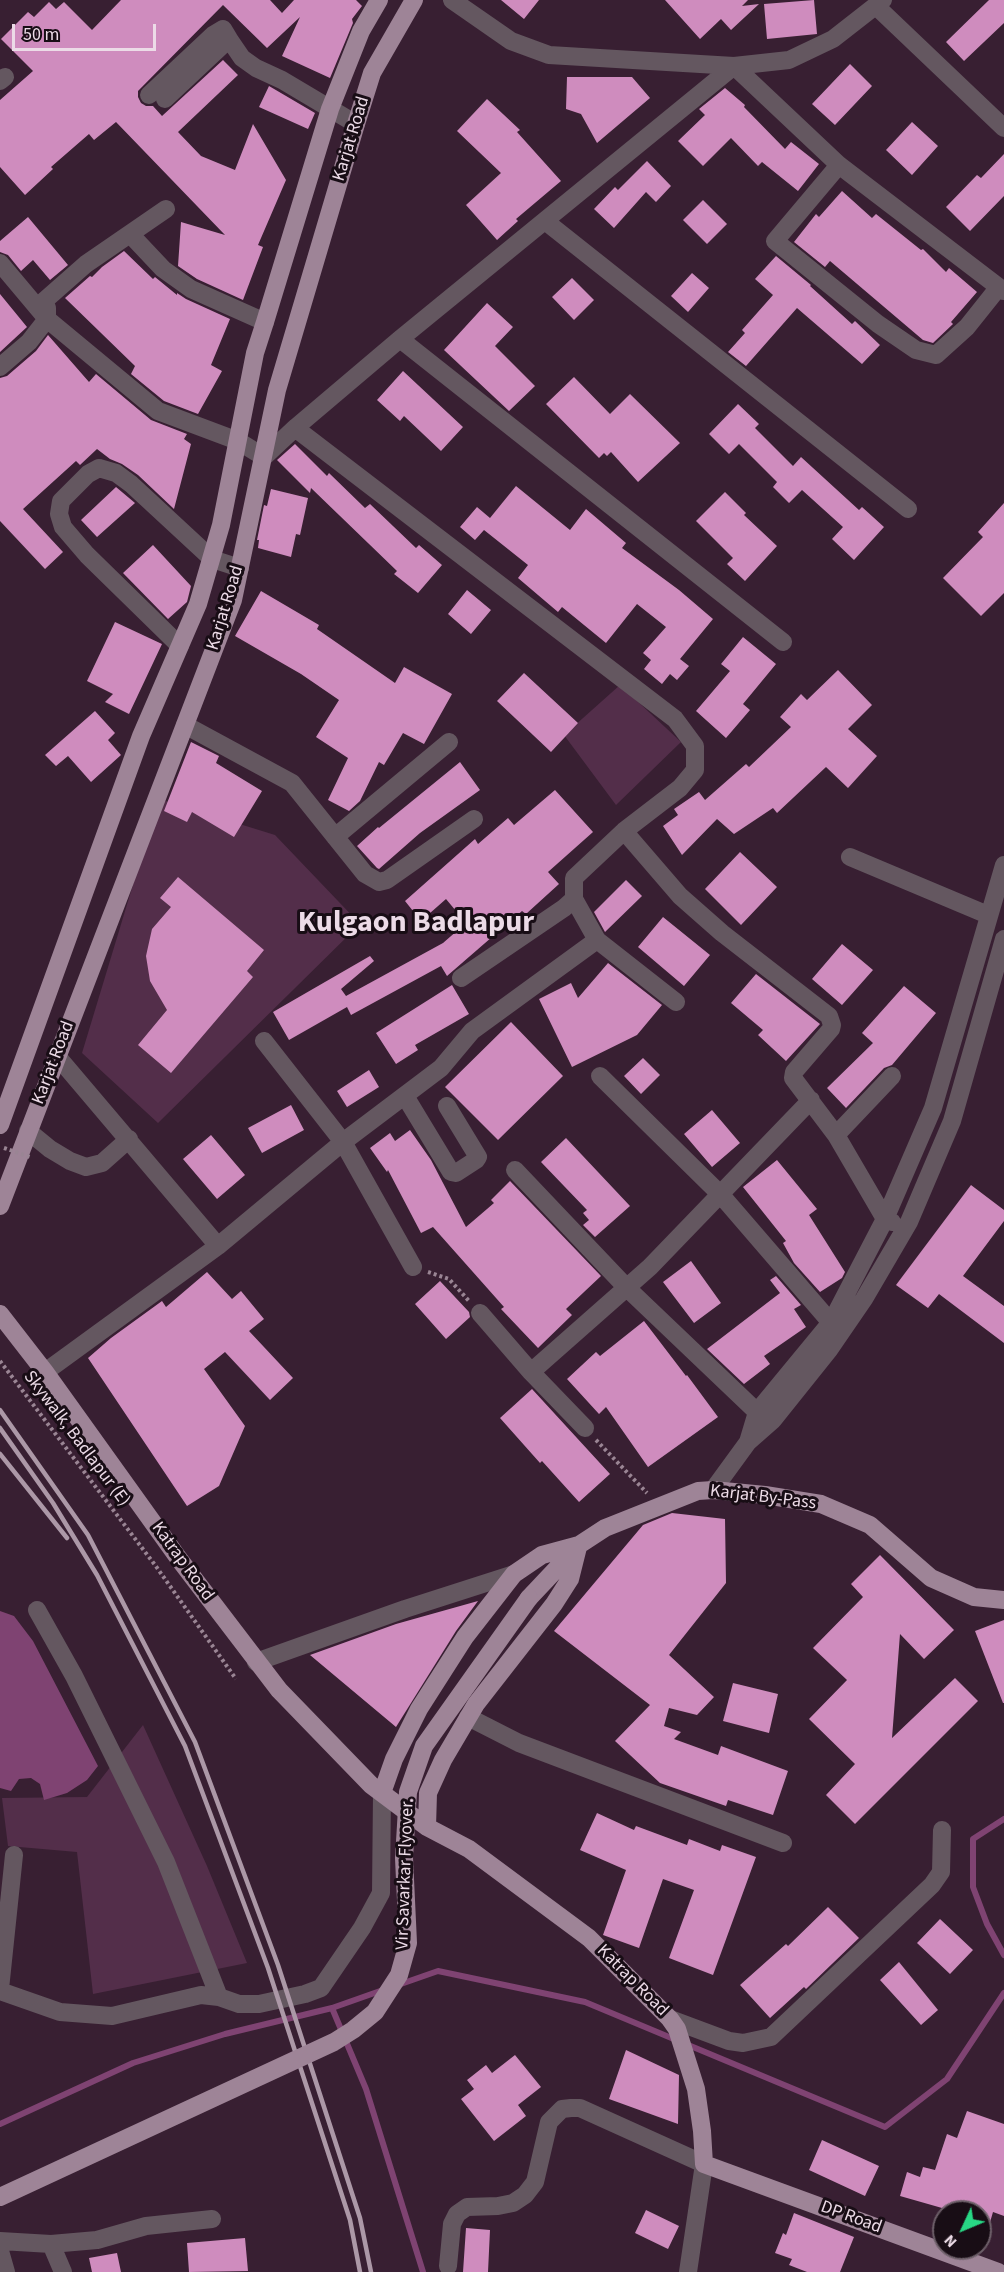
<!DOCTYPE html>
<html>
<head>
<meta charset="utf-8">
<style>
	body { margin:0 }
	#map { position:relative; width:1004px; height:2272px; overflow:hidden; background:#381f32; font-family:"Source Sans 3",sans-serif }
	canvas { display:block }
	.north { position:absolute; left:932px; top:2200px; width:60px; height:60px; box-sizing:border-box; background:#180d15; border:2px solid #6d5f69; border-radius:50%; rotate:226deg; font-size:16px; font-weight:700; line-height:24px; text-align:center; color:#ecdbe7 }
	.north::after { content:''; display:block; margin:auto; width:21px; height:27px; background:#28d885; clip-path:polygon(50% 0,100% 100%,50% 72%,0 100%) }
	.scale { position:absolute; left:12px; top:24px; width:144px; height:27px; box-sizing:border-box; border:3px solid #ecdbe7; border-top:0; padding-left:8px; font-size:18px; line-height:21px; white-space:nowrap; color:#ecdbe7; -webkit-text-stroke:4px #180d15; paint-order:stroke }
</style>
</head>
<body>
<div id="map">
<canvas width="1004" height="2272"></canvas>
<div class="north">N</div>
<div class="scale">50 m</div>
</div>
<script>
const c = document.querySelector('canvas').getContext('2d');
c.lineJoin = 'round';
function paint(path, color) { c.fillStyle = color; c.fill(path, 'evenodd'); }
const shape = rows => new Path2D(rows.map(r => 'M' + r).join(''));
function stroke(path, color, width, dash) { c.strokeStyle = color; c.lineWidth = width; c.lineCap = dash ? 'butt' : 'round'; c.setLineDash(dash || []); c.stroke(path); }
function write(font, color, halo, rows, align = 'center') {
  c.font = font + ' "Source Sans 3",sans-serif'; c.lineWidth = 6; c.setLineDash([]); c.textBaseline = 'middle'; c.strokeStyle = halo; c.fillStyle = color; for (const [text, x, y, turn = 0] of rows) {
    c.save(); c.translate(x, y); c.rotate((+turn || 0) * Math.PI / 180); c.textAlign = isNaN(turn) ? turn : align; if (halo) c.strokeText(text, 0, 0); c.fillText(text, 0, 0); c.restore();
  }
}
const green = shape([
	[620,685,681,742,616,805,564,735],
	[159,799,275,835,360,924,158,1123,82,1053],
	[143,1725,207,1866,247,1963,93,1994,77,1852,8,1846,2,1798,87,1797]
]);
const water = shape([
	[0,1611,14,1616,33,1641,98,1766,87,1780,67,1793,44,1800,40,1784,31,1778,19,1779,11,1791,0,1788]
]);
const stream = shape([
	[1004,1819,973,1839,973,1887,987,1924,1004,1955],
	[398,1985,438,1971,585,2002,885,2127,947,2079,1004,1993],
	[332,2008,366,2089,423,2272],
	[0,2124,133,2063,225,2034,332,2008,383,1990]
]);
const building = shape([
	[121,0,270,0,282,13,294,0,356,0,362,6,352,19,353,23,330,78,282,56,300,17,267,48,223,5,138,91,138,97,141,103,146,106,153,106,162,116,223,60,238,75,178,132,201,156,235,170,253,124,286,180,258,245,263,247,243,300,197,279,178,266,181,222,225,235,116,122,94,140,89,134,51,167,53,169,25,195,0,167,0,100,33,71,1,39,28,12,34,17,49,2,56,9,64,2,92,30],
	[501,0,539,0,524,19],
	[665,0,748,0,742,6,759,4,731,30,721,19,700,39],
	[814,0,817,34,767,39,764,4],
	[989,0,1004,0,1004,23,964,61,946,42],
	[850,64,872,86,835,125,812,104],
	[567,77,632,77,650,98,597,143,581,114,566,109],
	[269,86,315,113,308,129,259,107],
	[725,88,745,105,744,107,785,149,791,142,819,164,798,191,762,162,758,166,731,138,703,166,678,141,705,115,699,109],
	[487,99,520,130,517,132,561,181,516,219,518,221,497,240,466,205,501,173,457,131],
	[912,122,938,146,912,175,886,150],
	[1004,154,1004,196,970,231,946,207,977,175,981,178],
	[647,161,671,186,656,202,646,192,614,228,594,209,615,187,618,190],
	[842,191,872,218,876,214,921,250,923,249,946,272,949,268,977,292,951,322,953,324,933,343,923,340,830,261,825,267,794,242,816,214,819,217],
	[703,200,727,224,707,244,683,220],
	[28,217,68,265,50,280,33,260,21,271,8,255,0,252,0,241],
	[124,251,153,279,155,277,177,295,177,293,186,299,230,319,211,365,222,371,198,414,164,401,131,374,135,366,65,298,90,276,92,277,102,267],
	[776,256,811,285,810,286,852,324,855,321,880,345,862,364,797,308,746,366,728,352,745,333,742,330,773,295,755,279],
	[692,273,709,288,688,312,671,296],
	[572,278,594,300,574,320,552,297],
	[0,294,27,327,0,352],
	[487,303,513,327,495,346,535,386,509,411,444,350],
	[48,335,89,382,96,374,151,420,187,434,184,439,191,444,174,509,138,475,122,464,110,459,97,449,80,465,76,461,23,509,63,552,45,569,0,521,0,378,7,376,36,351],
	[403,371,463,427,441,451,404,416,400,421,377,400],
	[574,377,610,414,630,394,680,443,638,482,611,452,607,456,604,453,599,458,546,404],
	[738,404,759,424,755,428,793,466,801,457,859,510,862,507,884,527,854,560,832,539,843,527,802,490,789,503,773,487,777,482,739,444,729,454,709,434],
	[295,444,327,476,329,473,365,508,370,504,416,548,419,545,442,565,418,593,394,574,397,571,311,488,310,493,277,460],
	[516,486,570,530,586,509,626,543,622,548,679,590,713,619,680,659,689,666,677,680,670,674,662,684,644,669,651,660,643,653,666,627,637,604,606,643,562,607,558,612,518,578,528,565,484,530,475,540,460,527,477,507,490,518],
	[116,487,135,503,97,537,81,520],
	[271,489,308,498,300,535,296,534,291,557,258,548,259,540,257,540,264,505,267,506],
	[725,492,746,513,744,515,777,546,745,581,727,564,733,558,696,521],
	[1004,503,1004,593,981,616,943,578,983,537,978,532],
	[153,545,191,586,187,602,168,619,123,573],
	[467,590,491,610,471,634,448,614],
	[261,591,319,625,317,629,395,683,404,667,452,694,424,744,403,733,384,765,379,762,360,801,349,811,328,800,348,758,316,737,339,700,301,674,235,636],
	[115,622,162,644,129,714,105,702,113,694,87,681],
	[743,637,776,664,743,704,750,710,726,738,696,711,730,671,721,664],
	[838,670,872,705,848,729,877,756,848,788,826,767,777,813,773,808,734,834,717,819,682,855,663,826,678,815,674,809,699,792,705,800,746,764,749,767,791,727,780,717,801,694,807,700],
	[524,673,578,723,551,752,497,701],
	[95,711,115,733,108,740,121,755,91,782,68,756,56,766,45,755],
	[191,742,219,756,216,763,262,791,234,837,192,812,187,822,164,811],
	[460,762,480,790,420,833,379,869,377,868,357,846,378,827,379,828],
	[555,790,593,832,548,872,559,884,526,914,522,911,447,976,441,966,351,1015,347,1007,289,1040,273,1012,370,956,374,961,341,989,346,996,443,943,466,923,446,899,421,921,405,901,475,839,478,844,508,818,514,825],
	[740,852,777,887,741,925,705,889],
	[178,877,264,950,247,971,253,977,171,1073,138,1045,167,1010,150,981,146,956,152,929,171,907,160,898],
	[626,880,642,896,605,932,594,912],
	[663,917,710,955,684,986,638,947],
	[842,944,873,970,842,1005,812,979],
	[608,963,662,1005,637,1035,572,1067,539,999,571,983,578,998],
	[756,974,820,1024,786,1061,758,1035,763,1030,731,1003],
	[452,985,469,1014,415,1045,418,1050,396,1064,376,1033],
	[904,986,936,1013,892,1065,884,1068,846,1108,827,1088,873,1043,862,1033],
	[511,1022,563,1076,498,1140,445,1087],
	[643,1058,660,1075,641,1094,624,1076],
	[369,1070,379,1087,347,1107,337,1091],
	[291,1105,304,1130,262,1153,248,1128],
	[712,1110,740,1143,712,1167,684,1134],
	[410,1130,431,1160,466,1227,494,1203,491,1200,510,1181,601,1276,566,1309,572,1315,538,1348,501,1309,504,1307,433,1227,421,1233,388,1170,387,1172,370,1148,390,1133,395,1141],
	[211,1135,245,1175,217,1199,183,1159],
	[566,1138,630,1206,595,1237,583,1225,589,1220,583,1213,587,1210,541,1162],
	[777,1160,817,1209,809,1215,845,1272,842,1278,820,1292,794,1263,783,1243,786,1241,743,1187],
	[971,1185,1004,1210,1004,1221,963,1276,1004,1306,1004,1343,939,1294,928,1308,896,1285],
	[691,1261,721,1303,694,1323,663,1282],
	[207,1272,232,1299,241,1291,264,1319,249,1331,293,1378,270,1400,225,1352,204,1369,245,1426,219,1486,187,1506,88,1358,111,1338,162,1301,166,1307],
	[776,1276,801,1305,794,1309,806,1327,764,1356,770,1364,744,1384,707,1349,780,1293,770,1280],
	[440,1281,469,1312,470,1317,446,1339,415,1304],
	[644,1321,686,1376,687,1375,718,1417,648,1467,606,1407,599,1414,567,1379,596,1352,600,1356],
	[532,1389,610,1474,579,1502,542,1461,540,1463,500,1418],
	[672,1513,725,1519,726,1583,669,1655,714,1697,697,1715,669,1708,664,1726,681,1732,674,1739,718,1755,721,1746,788,1771,773,1815,728,1800,726,1806,660,1783,615,1741,650,1705,554,1631,643,1525],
	[880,1555,954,1630,924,1659,900,1634,892,1738,955,1678,978,1701,855,1824,826,1795,855,1764,809,1719,847,1680,813,1648,863,1597,851,1584],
	[478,1601,456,1631,396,1727,310,1655,396,1624],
	[1004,1620,1004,1703,1003,1703,975,1631],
	[733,1683,778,1694,769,1733,723,1721],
	[597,1813,634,1830,636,1826,687,1845,689,1839,720,1851,722,1845,756,1857,713,1975,669,1958,694,1890,663,1879,639,1948,603,1935,626,1870,580,1850],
	[828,1907,859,1938,806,1989,804,1987,770,2018,740,1985,786,1944,788,1946],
	[940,1919,973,1950,950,1974,917,1943],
	[899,1962,938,2010,921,2025,880,1980],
	[626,2050,679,2075,678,2124,609,2099],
	[515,2055,541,2087,518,2105,526,2116,494,2141,461,2099,474,2089,467,2080,486,2065,492,2073],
	[967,2111,1004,2124,1004,2216,993,2212,984,2243,980,2243,980,2212,956,2212,900,2196,907,2172,920,2177,923,2167,935,2170,947,2134,957,2138],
	[822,2140,879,2166,865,2196,809,2170],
	[646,2210,679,2226,668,2249,635,2233],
	[794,2213,854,2237,840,2272,807,2272,789,2265,792,2259,775,2253,783,2233,786,2235],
	[466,2228,490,2230,488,2272,463,2272],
	[245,2238,248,2271,189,2272,187,2243],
	[117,2253,121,2272,92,2272,89,2258]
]);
const path = shape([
	[428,1272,449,1279,469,1301],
	[0,1361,155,1565,236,1679],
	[596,1440,647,1493]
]);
const minor = shape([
	[452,0,511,41,549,55,734,66,789,60,833,39,883,0],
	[877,7,1004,128],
	[0,81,5,77],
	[149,95,213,35,223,29,229,39],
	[165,99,229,39,242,58,256,68,282,80,356,124],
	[839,165,775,241,878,324,916,350,936,355,967,327,998,288],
	[545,221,908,509],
	[130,234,163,269,191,289,265,322],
	[0,263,47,319,158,411,238,441,264,457,295,428,400,339,734,66,839,165,1004,291],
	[400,339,783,642],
	[0,367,29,342,47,319,47,308,44,301,86,264,166,209],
	[295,428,675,719,695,746,695,770,680,788,624,831,574,878,574,899,564,908,461,978],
	[180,646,87,555,63,527,59,514,61,501,88,474,99,468,116,473,131,484,212,559,240,568],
	[185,725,292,783,365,874,379,882,387,880,474,819],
	[624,831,680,896,722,933,829,1016,832,1025,831,1029,794,1072,793,1078,836,1135,885,1219,892,1222],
	[335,837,449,742],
	[850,857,988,915],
	[574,899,597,940,676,1002],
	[264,1041,343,1142,413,1267],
	[57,1056,218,1246],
	[600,1076,721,1195,827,1318,832,1321],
	[405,1096,451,1172,456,1173,476,1160,478,1157,447,1106],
	[28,1131,50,1149,70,1161,86,1167,102,1163,129,1139],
	[836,1135,892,1076],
	[515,1170,627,1288,757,1412],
	[480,1313,531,1372,585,1428],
	[45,1372,218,1246,343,1142,441,1068,472,1031,597,940],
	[531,1372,650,1267,811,1100],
	[748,1442,757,1412,832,1321,885,1219,933,1108,1004,865],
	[713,1490,748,1442,773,1420,829,1350,864,1299,909,1222,952,1121,1004,939],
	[37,1610,74,1676,166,1862,219,1997],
	[256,1662,405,1609,514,1574],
	[468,1717,519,1743,783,1843],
	[0,1989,14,1855],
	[0,1991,60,2012,112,2016,201,1995,219,1997,239,2004,259,2004,305,1994,321,1988,362,1928,381,1893,382,1793],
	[670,2019,729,2041,743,2043,771,2037,932,1885,941,1872,942,1830],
	[0,2241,51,2244,97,2240,146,2226,212,2219],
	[51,2244,63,2272],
	[0,2251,6,2272],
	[448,2266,452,2224,457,2214,467,2207,498,2206,513,2203,525,2195,535,2182,549,2122,562,2109,571,2108,580,2108,704,2164,688,2272]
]);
const major = shape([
	[0,1125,141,736,198,604,221,525,255,353,265,322,330,109,361,31,379,0],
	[0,1206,233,600,277,390,356,124,372,73,414,0],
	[0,1314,45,1372,179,1559,279,1690,371,1785,427,1827,469,1849,589,1938,670,2019,677,2029,696,2089,702,2131,704,2164,998,2272],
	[529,1598,579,1545,605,1528,698,1491,713,1490,765,1495,821,1504,870,1525,931,1578,974,1597,1004,1600],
	[382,1793,394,1759,419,1709,465,1637,514,1574,542,1555,579,1545],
	[427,1827,428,1793,443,1760,476,1704,554,1604,570,1579,578,1547]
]);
const rail = shape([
	[0,1410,88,1535,195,1742,278,1965,360,2218,371,2272],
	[0,1428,53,1503,97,1575,185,1746,268,1968,350,2220,360,2272],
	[0,1454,67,1538]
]);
const pathBridge = shape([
	[4,1148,30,1157]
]);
const majorBridge = shape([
	[0,2197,334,2042,353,2030,375,2012,399,1975,408,1943,404,1858,408,1792,424,1746,529,1598]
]);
const streetNames = [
	["Karjat Road",352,139,-73],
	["Karjat Road",226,608,-73],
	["Karjat Road",54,1063,-69],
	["Skywalk, Badlapur (E)",76,1439,53],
	["Karjat By-Pass",763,1498,7],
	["Katrap Road",182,1562,54],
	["Vir Savarkar Flyover.",406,1874,-88],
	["Katrap Road",632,1981,45],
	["DP Road",851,2218,20]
];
const townNames = [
	["Kulgaon Badlapur",416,924]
];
paint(green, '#532e4a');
paint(water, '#7f4372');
stroke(stream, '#7f4372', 6);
paint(building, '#cf8cbe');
stroke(path, '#9a8594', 4, [3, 3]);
stroke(minor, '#645760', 18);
stroke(major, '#9e8497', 18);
stroke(rail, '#ac98a7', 4.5);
stroke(pathBridge, '#9a8594', 4, [3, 3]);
stroke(majorBridge, '#9e8497', 18);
write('18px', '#ecdbe7', '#180d15', streetNames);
write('bold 30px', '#ecdbe7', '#180d15', townNames);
</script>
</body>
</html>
